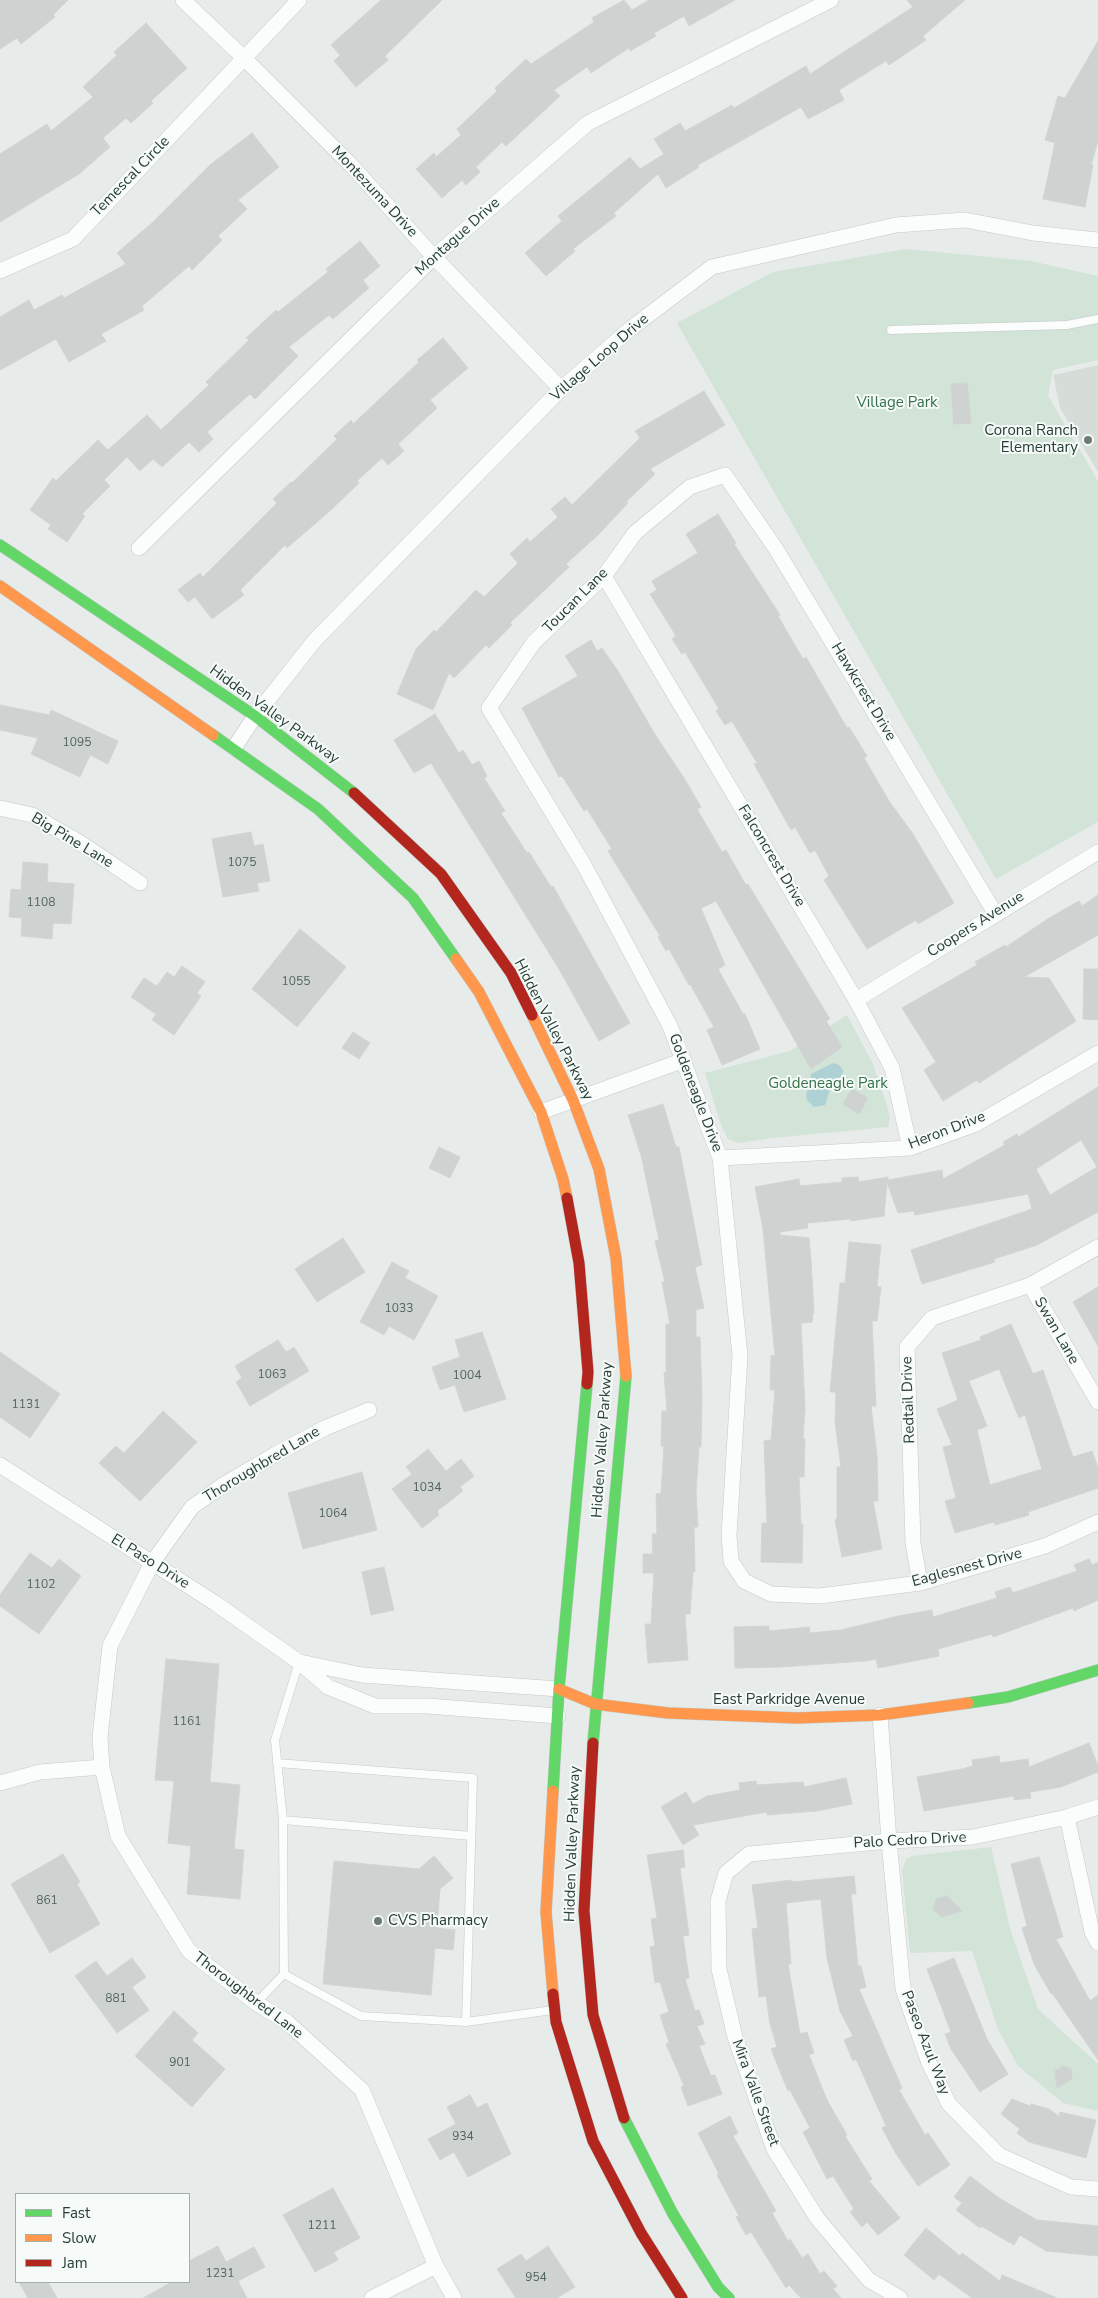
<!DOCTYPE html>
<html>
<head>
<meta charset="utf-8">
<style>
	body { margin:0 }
	#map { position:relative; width:1098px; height:2298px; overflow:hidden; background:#e7ecea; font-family:"Nunito Sans",sans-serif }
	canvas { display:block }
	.legend { position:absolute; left:15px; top:2193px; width:175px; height:90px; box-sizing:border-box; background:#f6faf8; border:1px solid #a3afaa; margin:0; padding:6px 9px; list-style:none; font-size:15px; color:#263e36 }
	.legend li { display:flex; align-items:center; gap:10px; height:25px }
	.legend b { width:25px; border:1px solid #a3afaa }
</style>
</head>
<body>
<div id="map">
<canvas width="1098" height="2298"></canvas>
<ul class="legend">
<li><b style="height:6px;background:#63d668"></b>Fast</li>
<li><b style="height:6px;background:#ff974d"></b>Slow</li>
<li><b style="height:6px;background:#b3261e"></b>Jam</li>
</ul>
</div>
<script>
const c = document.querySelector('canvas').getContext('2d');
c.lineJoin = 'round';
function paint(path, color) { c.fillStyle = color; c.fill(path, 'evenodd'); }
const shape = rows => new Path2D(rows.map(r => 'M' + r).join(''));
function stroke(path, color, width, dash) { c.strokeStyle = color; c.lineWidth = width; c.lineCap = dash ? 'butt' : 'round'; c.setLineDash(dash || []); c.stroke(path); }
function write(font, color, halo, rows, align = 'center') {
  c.font = font + ' "Nunito Sans",sans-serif'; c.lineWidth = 4; c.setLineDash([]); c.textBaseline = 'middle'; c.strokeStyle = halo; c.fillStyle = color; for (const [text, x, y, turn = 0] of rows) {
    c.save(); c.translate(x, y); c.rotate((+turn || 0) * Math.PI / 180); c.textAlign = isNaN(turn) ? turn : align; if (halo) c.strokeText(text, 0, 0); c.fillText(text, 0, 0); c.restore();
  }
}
const built = shape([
	[1098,365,1098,472,1060,408,1053,375]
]);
const green = shape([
	[906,249,1031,261,1098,276,1098,360,1053,370,1048,396,1098,481,1098,822,996,879,677,323,773,272],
	[847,1015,873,1064,887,1105,890,1117,888,1127,772,1138,738,1143,728,1139,721,1125,705,1073,790,1051],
	[991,1847,1011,1932,1038,2009,1098,2064,1098,2111,1063,2103,1018,2066,998,2029,972,1951,910,1953,902,1871,906,1859,912,1856]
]);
const water = shape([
	[833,1063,839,1065,843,1070,842,1075,831,1086,825,1105,814,1107,807,1100,806,1094,810,1085,811,1074]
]);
const building = shape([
	[0,0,68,0,53,15,55,17,21,44,17,38,0,49,0,0],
	[381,0,442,0,385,56,388,60,356,87,334,61,340,55,331,45,381,0],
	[624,0,632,10,649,0,735,0,689,26,684,16,654,33,656,36,630,51,629,48,591,73,587,67,554,90,560,96,506,146,502,142,476,167,480,172,466,185,462,180,442,198,416,169,434,153,436,157,461,135,457,129,497,91,495,88,526,59,531,64,594,22,592,18,624,0],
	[907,0,965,0,923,36,926,40,889,65,886,61,839,90,844,100,808,119,801,107,698,165,699,167,666,188,658,174,614,213,616,216,573,249,575,251,546,276,525,253,562,221,558,216,630,157,640,169,664,154,654,139,680,123,685,131,732,105,734,108,806,66,810,74,913,7,907,0],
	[146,23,187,68,151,101,153,103,131,123,126,118,103,138,110,147,79,174,0,222,0,154,47,124,51,131,93,97,83,87,117,55,114,52,146,23],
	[1098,41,1098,141,1091,165,1093,165,1085,207,1043,199,1055,143,1045,140,1058,96,1065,98,1098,41],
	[252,133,279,167,238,200,247,209,218,236,222,240,192,270,189,266,142,306,144,310,101,334,106,341,69,362,56,339,0,370,0,317,29,300,34,310,62,295,64,298,126,264,117,253,153,222,211,164,252,133],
	[360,241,380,266,363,280,369,288,333,319,329,315,289,347,298,356,255,399,250,394,207,432,213,439,199,452,189,442,162,467,153,459,140,471,127,457,104,480,110,486,82,514,85,516,67,542,48,529,51,525,30,510,53,478,56,481,98,440,108,450,147,415,161,430,209,385,206,382,249,340,246,338,276,310,278,312,328,272,326,269,360,241],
	[443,338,468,368,430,400,437,408,398,444,404,451,388,465,382,458,357,481,359,483,331,510,287,548,285,545,240,590,244,595,212,619,195,597,188,602,178,590,200,573,203,577,277,503,273,499,291,482,292,483,337,439,334,436,351,420,353,424,419,362,417,360,443,338],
	[967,383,971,423,954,424,951,384,967,383],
	[704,391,725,425,650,469,655,474,626,502,628,503,598,535,566,564,569,567,510,623,512,625,489,648,486,645,454,678,449,673,433,710,397,694,416,649,434,630,436,632,476,590,484,597,518,563,510,554,527,538,530,542,558,517,551,509,565,497,572,505,640,438,635,431,704,391],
	[718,514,736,543,734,544,780,615,778,616,803,659,806,657,847,728,849,727,867,756,864,758,889,801,913,834,954,903,918,924,916,920,867,949,824,880,829,876,815,850,810,853,795,827,791,830,754,764,757,763,732,721,725,725,716,711,719,709,685,652,682,654,672,639,676,636,650,594,657,590,652,581,698,553,686,534,718,514],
	[591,640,597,651,602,648,618,671,656,736,684,778,701,807,697,809,722,852,726,850,746,885,748,884,830,1019,826,1021,842,1047,811,1069,716,901,701,908,725,965,718,969,743,1014,745,1014,760,1049,722,1065,707,1030,714,1027,690,984,689,985,669,949,666,951,658,937,660,936,608,851,612,849,587,809,584,811,562,776,559,777,522,708,578,676,565,656,591,640],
	[0,705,49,715,51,710,118,741,108,764,90,755,80,777,31,754,38,738,0,730,0,705],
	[435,714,459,753,463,750,472,765,479,761,487,776,484,778,505,811,501,813,527,853,529,852,551,887,553,886,630,1023,599,1041,559,969,431,763,414,773,394,740,435,714],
	[251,832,254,846,263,844,270,881,257,883,259,891,223,897,212,839,251,832],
	[23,862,48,864,47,882,74,884,71,924,53,923,52,939,21,936,22,918,9,917,11,889,21,890,23,862],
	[1098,895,1098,935,1024,977,1049,978,1076,1021,979,1083,977,1080,943,1101,924,1070,936,1062,902,1008,977,965,975,962,1005,945,1006,947,1049,918,1079,901,1082,906,1098,895],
	[300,929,346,967,297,1027,252,989,300,929],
	[182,966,205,982,197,993,201,996,174,1035,152,1020,156,1014,131,997,144,978,157,986,167,972,174,977,182,966],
	[1084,969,1098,969,1098,1020,1083,1019,1084,969],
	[353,1032,370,1043,359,1059,342,1048,353,1032],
	[1098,1087,1098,1212,1037,1245,994,1259,995,1262,922,1284,911,1250,1032,1209,1028,1194,915,1215,914,1211,898,1213,887,1182,884,1216,851,1221,851,1219,807,1223,808,1228,780,1232,780,1235,809,1238,811,1260,814,1313,813,1313,812,1322,801,1323,805,1409,803,1439,805,1439,804,1477,799,1477,801,1524,803,1524,802,1563,761,1562,762,1523,767,1523,764,1441,771,1440,775,1390,770,1390,771,1355,775,1356,763,1229,755,1187,799,1179,800,1186,842,1182,842,1178,858,1177,859,1182,888,1177,888,1180,942,1170,943,1179,1005,1145,1003,1142,1017,1134,1018,1137,1098,1087],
	[1081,1140,1097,1167,1050,1195,1036,1169,1081,1140],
	[852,1089,868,1098,859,1114,843,1104,852,1089],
	[663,1104,676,1147,679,1147,702,1265,695,1267,704,1308,696,1310,696,1337,700,1337,702,1397,701,1447,699,1447,696,1493,698,1527,694,1527,695,1572,693,1572,690,1614,685,1614,688,1660,648,1663,645,1624,651,1624,654,1573,643,1573,643,1554,653,1554,652,1534,657,1534,656,1494,661,1493,664,1446,661,1446,662,1411,667,1411,664,1373,666,1372,666,1324,670,1324,662,1282,665,1282,655,1241,659,1240,641,1155,628,1115,663,1104],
	[439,1147,460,1157,450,1178,429,1168,439,1147],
	[343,1238,365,1272,317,1302,295,1269,343,1238],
	[849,1242,881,1245,877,1286,881,1287,877,1321,872,1321,876,1406,871,1406,877,1456,878,1501,873,1501,882,1549,842,1557,835,1520,837,1519,837,1467,841,1467,835,1422,836,1392,830,1392,840,1283,845,1283,849,1242],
	[392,1262,409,1271,405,1278,438,1296,414,1340,389,1326,384,1335,360,1322,392,1262],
	[1098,1287,1098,1346,1073,1302,1098,1287],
	[1011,1324,1033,1374,1043,1370,1073,1457,1092,1451,1098,1468,1098,1488,1028,1512,1029,1515,995,1525,994,1522,955,1533,945,1501,956,1498,943,1447,952,1445,937,1409,958,1400,942,1353,981,1340,980,1337,1011,1324],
	[999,1369,1019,1418,1025,1415,1042,1469,990,1485,977,1430,987,1426,969,1381,999,1369],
	[482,1332,506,1399,464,1412,455,1385,440,1390,432,1367,460,1357,455,1340,482,1332],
	[278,1340,286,1352,294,1347,309,1371,250,1406,236,1382,242,1378,235,1366,278,1340],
	[0,1352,60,1394,30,1438,0,1417,0,1352],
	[163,1411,197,1442,140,1501,99,1463,116,1446,124,1453,163,1411],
	[428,1449,446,1471,461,1459,474,1476,460,1487,463,1491,437,1511,439,1515,422,1528,392,1489,412,1474,406,1467,428,1449],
	[362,1472,377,1530,303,1549,288,1493,362,1472],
	[30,1553,52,1568,59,1559,81,1576,39,1634,0,1606,0,1595,30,1553],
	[1089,1559,1092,1565,1098,1562,1098,1600,1074,1611,1073,1608,993,1637,992,1634,938,1649,939,1656,878,1668,876,1659,865,1661,780,1667,735,1668,734,1627,769,1626,769,1631,809,1627,810,1633,841,1630,898,1616,932,1610,933,1617,997,1598,995,1592,1010,1587,1013,1593,1077,1571,1074,1565,1089,1559],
	[384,1567,394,1610,371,1615,362,1572,384,1567],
	[166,1659,219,1664,210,1782,240,1785,234,1849,244,1850,240,1899,187,1894,191,1846,168,1843,174,1781,155,1780,166,1659],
	[1089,1743,1098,1766,1098,1772,1061,1787,1030,1792,1031,1798,1014,1800,1014,1796,924,1811,917,1777,962,1769,973,1766,972,1760,999,1756,1000,1763,1028,1759,1029,1767,1089,1743],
	[846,1778,852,1804,817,1811,767,1815,767,1812,693,1825,699,1835,683,1845,661,1807,686,1792,693,1804,707,1796,740,1790,739,1783,756,1781,757,1785,803,1782,804,1787,846,1778],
	[683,1850,685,1867,680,1868,689,1935,683,1936,689,1978,685,1979,695,2011,699,2010,704,2024,697,2026,705,2044,699,2046,711,2076,715,2075,722,2094,688,2106,681,2087,684,2086,666,2044,669,2042,660,2015,669,2012,660,1982,655,1983,650,1947,655,1946,651,1919,657,1918,647,1855,683,1850],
	[63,1854,80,1882,77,1884,100,1924,50,1953,11,1884,63,1854],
	[434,1856,453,1878,440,1889,437,1928,455,1930,453,1950,435,1948,431,1995,323,1984,334,1861,419,1869,434,1856],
	[1039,1857,1063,1937,1056,1939,1090,2001,1098,1995,1098,2060,1052,1993,1051,1994,1034,1964,1022,1928,1027,1926,1011,1864,1039,1857],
	[854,1876,856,1894,851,1894,858,1966,861,1966,866,1987,859,1989,902,2088,899,2090,925,2135,928,2133,950,2165,918,2186,896,2154,882,2128,886,2126,856,2059,853,2061,844,2040,853,2036,840,2011,827,1958,821,1899,786,1903,791,1964,788,1964,800,2034,807,2032,814,2053,809,2055,827,2100,847,2135,845,2136,872,2179,869,2181,900,2218,878,2235,867,2222,862,2227,850,2212,854,2209,833,2176,827,2179,803,2132,810,2128,790,2090,788,2091,771,2049,777,2047,770,2024,766,1996,759,1997,752,1929,758,1928,752,1885,792,1880,792,1882,854,1876],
	[947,1896,962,1911,942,1917,933,1910,936,1899,947,1896],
	[132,1958,146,1977,132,1987,149,2010,117,2033,75,1976,96,1961,107,1976,132,1958],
	[954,1958,987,2039,1008,2074,980,2092,951,2049,945,2034,951,2032,927,1969,954,1958],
	[174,2011,198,2033,192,2040,225,2069,192,2107,135,2056,174,2011],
	[1063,2066,1071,2069,1072,2079,1057,2088,1055,2071,1063,2066],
	[470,2095,477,2108,487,2103,511,2154,468,2177,454,2152,440,2160,428,2139,456,2124,447,2107,470,2095],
	[1012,2099,1030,2106,1031,2104,1049,2109,1060,2117,1059,2112,1096,2120,1086,2158,1029,2142,1017,2133,1020,2129,1001,2114,1012,2099],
	[730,2116,738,2133,733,2136,776,2211,772,2213,788,2241,790,2239,802,2258,808,2254,820,2274,824,2271,837,2286,833,2289,841,2298,801,2298,789,2285,786,2288,751,2232,746,2235,736,2217,739,2216,717,2175,719,2174,698,2133,730,2116],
	[970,2176,999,2198,1037,2220,1098,2226,1098,2256,1046,2251,1020,2235,1014,2245,981,2226,980,2228,956,2210,962,2203,954,2197,970,2176],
	[333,2188,360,2238,334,2252,338,2260,315,2272,283,2215,333,2188],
	[926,2228,960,2256,962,2253,1000,2281,1002,2275,1057,2298,972,2298,939,2274,934,2280,904,2255,926,2228],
	[218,2246,226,2262,254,2247,265,2267,238,2281,247,2298,143,2298,172,2282,189,2282,189,2261,218,2246],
	[548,2246,575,2287,557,2298,516,2298,497,2269,521,2254,526,2261,548,2246],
	[19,2282,48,2282,57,2298,28,2298,19,2282]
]);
const lane = shape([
	[891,330,1067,325,1098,319],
	[277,1763,473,1778,466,2022,361,2016,284,1974],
	[283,1820,471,1836],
	[256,2003,284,1974,283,1820,275,1740,299,1662],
	[466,2022,553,2010]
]);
const street = shape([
	[183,0,244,58,350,164,434,257,561,389],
	[0,271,73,239,299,0],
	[139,548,434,257,588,123,831,0],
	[604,576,856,1000,892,1068,910,1148],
	[234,748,255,716,315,640,561,389,630,329,712,267,896,225,965,220,1033,233,1098,240],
	[0,808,32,815,79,842,140,883],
	[995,913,776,549,725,475,690,487,635,533,604,576,534,642,489,708,584,865,670,1026,720,1158,740,1356,729,1535,731,1561,744,1581,771,1594,820,1596,920,1583,1045,1546,1098,1522],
	[856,1000,1098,852],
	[541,1112,684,1060],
	[720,1158,910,1148,976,1124,1098,1053],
	[1030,1285,1098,1402],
	[369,1410,325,1428,276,1454,223,1485,192,1507,152,1563,110,1646,100,1737,102,1767,118,1836,189,1951,256,2003,287,2022,362,2090,436,2266,454,2298],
	[0,1465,215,1603,299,1662,328,1687,375,1706,427,1706,558,1716],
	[920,1583,913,1543,907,1347,932,1318,1030,1285,1098,1247],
	[300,1662,362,1675,559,1689],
	[880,1715,889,1841,903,1989,929,2063,949,2104,999,2155,1071,2187,1098,2189],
	[0,1783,40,1772,102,1767],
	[1067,1817,1092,1932,1098,1943],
	[372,2298,436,2266],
	[900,2298,869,2280,817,2218,774,2149,735,2037,719,1969,718,1901,726,1873,749,1854,889,1841,973,1837,1067,1817,1098,1807]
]);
const fast = shape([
	[0,545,255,716,354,793],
	[213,735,318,809,413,898,456,959],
	[968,1703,1008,1697,1098,1670],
	[593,1743,626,1376],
	[553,1791,559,1689,587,1384],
	[624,2118,673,2214,718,2287,729,2298]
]);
const slow = shape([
	[0,586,213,735],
	[456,959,479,992,541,1112,563,1179,567,1198],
	[532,1015,573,1100,599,1169,616,1258,626,1376],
	[559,1689,595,1704,668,1713,797,1718,880,1715,968,1703],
	[553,1791,546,1912,553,1994]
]);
const jam = shape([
	[354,793,441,874,511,973,532,1015],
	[567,1198,579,1263,588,1372,587,1384],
	[593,1743,584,1911,593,2015,624,2118],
	[553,1994,556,2022,593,2141,641,2233,682,2298]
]);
const markers = [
	[1088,440,5,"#6a7b75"],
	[378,1921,5,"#6a7b75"]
];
const numberNames = [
	["1095",77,743],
	["1075",242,863],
	["1108",41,903],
	["1055",296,982],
	["1033",399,1309],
	["1063",272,1375],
	["1004",467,1376],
	["1131",26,1405],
	["1034",427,1488],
	["1064",333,1514],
	["1102",41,1585],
	["1161",187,1722],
	["861",47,1901],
	["881",116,1999],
	["901",180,2063],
	["934",463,2137],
	["1211",322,2226],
	["1231",220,2274],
	["954",536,2278]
];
const streetNames = [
	["Temescal Circle",131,177,-46],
	["Montezuma Drive",374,192,47],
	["Montague Drive",458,237,-42],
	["Village Loop Drive",600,358,-41],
	["Toucan Lane",576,601,-45],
	["Hawkcrest Drive",863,692,59],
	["Hidden Valley Parkway",274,715,36],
	["Big Pine Lane",72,841,31],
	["Falconcrest Drive",771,856,59],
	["Coopers Avenue",976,925,-32],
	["Hidden Valley Parkway",553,1030,63],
	["Goldeneagle Drive",695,1093,69],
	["Heron Drive",947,1131,-21],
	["Swan Lane",1056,1331,60],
	["Redtail Drive",909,1400,-92],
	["Hidden Valley Parkway",603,1440,-86],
	["Thoroughbred Lane",262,1465,-31],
	["El Paso Drive",150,1562,32],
	["Eaglesnest Drive",967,1568,-15],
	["East Parkridge Avenue",789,1700],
	["Palo Cedro Drive",910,1841,-3],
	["Hidden Valley Parkway",573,1844,-88],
	["Thoroughbred Lane",248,1996,37],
	["Paseo Azul Way",925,2043,69],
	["Mira Valle Street",755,2093,70]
];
const parkNames = [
	["Village Park",897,403],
	["Goldeneagle Park",828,1084]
];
const poiNames = [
	["Corona Ranch",1078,431],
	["Elementary",1078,448],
	["CVS Pharmacy",388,1921,"left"]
];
paint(built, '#d6ddd9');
paint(green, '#d2e3d7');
paint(water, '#add1d5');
paint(building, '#ced3d1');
stroke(building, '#d0d5d3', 1);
stroke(lane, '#c4c9c7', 9);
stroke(street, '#c4c9c7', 16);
stroke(fast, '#c3c9c7', 12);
stroke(slow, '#c3c9c7', 12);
stroke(jam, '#c3c9c7', 12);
stroke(lane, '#fbfcfc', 8);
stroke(street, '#fbfcfc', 15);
stroke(fast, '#63d668', 11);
stroke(slow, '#ff974d', 11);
stroke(jam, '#b3261e', 11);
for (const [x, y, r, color] of markers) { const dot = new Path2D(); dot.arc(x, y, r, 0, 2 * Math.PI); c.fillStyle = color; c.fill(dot); stroke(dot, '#f6faf8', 2); }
write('12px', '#51645e', null, numberNames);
write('15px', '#263e36', '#f6faf8', streetNames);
write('15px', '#347149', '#f6faf8', parkNames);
write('15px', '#263e36', '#f6faf8', poiNames, 'right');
</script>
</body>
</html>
